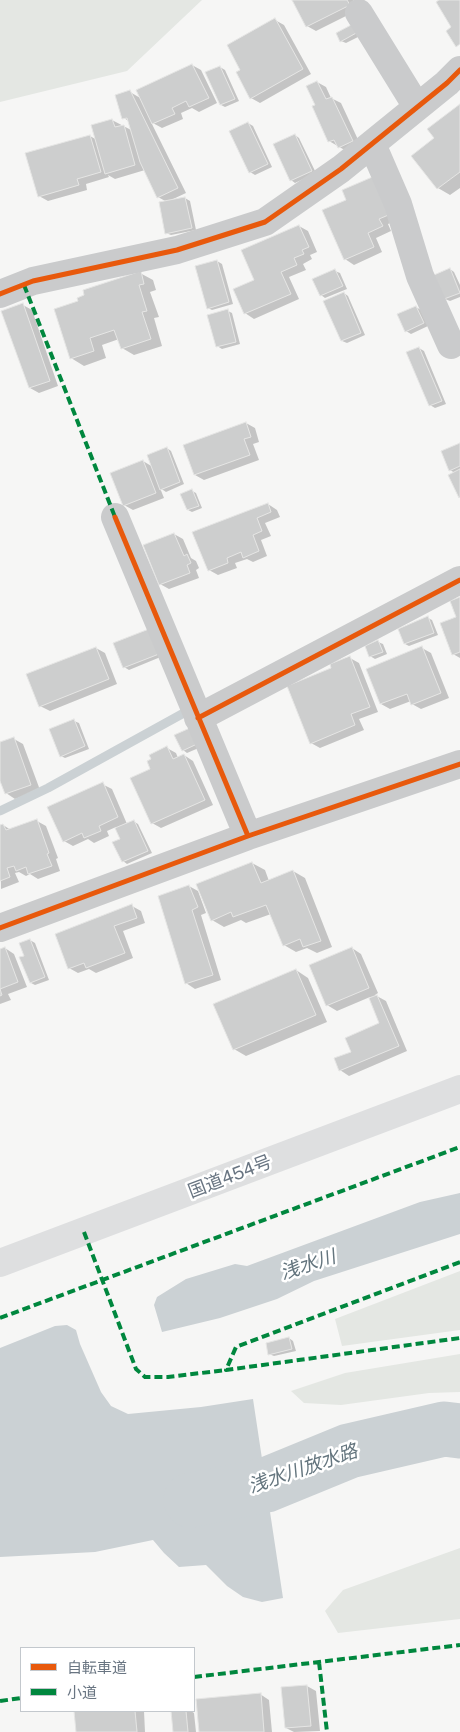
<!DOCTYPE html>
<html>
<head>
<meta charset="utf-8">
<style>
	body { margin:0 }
	#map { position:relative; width:460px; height:1732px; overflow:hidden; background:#f6f6f5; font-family:"Public Sans","Noto Sans JP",sans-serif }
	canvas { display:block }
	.legend { position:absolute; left:20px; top:1647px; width:175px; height:65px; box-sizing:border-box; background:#fff; border:1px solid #c3c8cd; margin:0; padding:6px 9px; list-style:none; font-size:15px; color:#697582 }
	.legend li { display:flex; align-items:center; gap:10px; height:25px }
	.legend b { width:25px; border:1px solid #c3c8cd }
</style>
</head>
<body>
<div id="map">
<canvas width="460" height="1732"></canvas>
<ul class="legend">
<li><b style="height:6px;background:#e8590c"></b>自転車道</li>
<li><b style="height:6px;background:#00873e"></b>小道</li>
</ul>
</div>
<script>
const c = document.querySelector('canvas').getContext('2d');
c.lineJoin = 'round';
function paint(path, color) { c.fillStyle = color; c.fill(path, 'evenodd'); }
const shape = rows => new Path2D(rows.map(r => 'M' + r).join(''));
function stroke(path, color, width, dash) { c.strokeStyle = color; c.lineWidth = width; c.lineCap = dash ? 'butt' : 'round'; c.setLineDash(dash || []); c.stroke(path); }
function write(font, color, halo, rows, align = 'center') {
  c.font = font + ' "Public Sans","Noto Sans JP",sans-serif'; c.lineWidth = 5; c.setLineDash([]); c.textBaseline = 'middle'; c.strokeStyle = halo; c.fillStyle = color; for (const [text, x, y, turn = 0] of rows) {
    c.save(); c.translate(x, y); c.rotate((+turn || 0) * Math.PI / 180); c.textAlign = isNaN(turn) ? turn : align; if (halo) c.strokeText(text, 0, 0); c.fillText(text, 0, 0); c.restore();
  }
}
const green = shape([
	[0,0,202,0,127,71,0,102],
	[460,1271,460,1330,342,1346,335,1319],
	[460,1354,460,1392,429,1393,341,1405,304,1403,291,1391,345,1373],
	[460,1548,460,1619,338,1633,325,1611,343,1590]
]);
const water = shape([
	[460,1193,460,1234,314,1281,277,1299,220,1318,162,1332,154,1305,157,1297,186,1279,235,1264,247,1266,420,1202],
	[67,1325,76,1330,80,1344,101,1392,111,1406,128,1414,201,1407,253,1399,283,1598,262,1602,243,1597,227,1586,206,1565,179,1567,164,1553,153,1540,95,1552,0,1557,0,1348,55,1326]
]);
const shadow = shape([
	[294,0,353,0,358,10,316,31,307,26],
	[275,20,284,25,311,74,260,103,251,98,242,70],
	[353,25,362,35,346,43,341,41],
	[192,65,201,70,217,103,199,112,192,108,181,113,183,119,162,128,151,122,186,193,171,200,185,198,190,201,196,230,171,235,166,233,167,202,158,197,145,170,115,179,108,175,109,177,86,184,87,190,48,201,39,196,90,136,97,140,112,120,133,131,130,122,124,118,130,92,142,99],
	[220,67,225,70,239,101,225,107,221,105],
	[317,82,326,87,331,98,341,103,361,146,348,152,329,141,316,106],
	[460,105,460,188,450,195,438,188,413,156,436,139],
	[248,123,253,126,272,167,255,175,250,172],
	[295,135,299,138,316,173,295,183,291,180],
	[348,201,402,218,388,224,391,231,376,238,382,252,354,265,345,259],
	[299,226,308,231,317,252,310,255,312,259,303,264,306,270,289,277,299,299,254,319,245,313],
	[217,261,222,264,233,304,212,310,208,308],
	[450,269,454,272,460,285,460,297,450,301,445,299,435,276],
	[335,271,340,273,347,289,325,298,321,295],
	[140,273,153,280,156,290,150,292,159,317,154,318,162,346,134,355,122,348,119,339,102,345,106,358,84,366,71,358,80,302],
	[344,293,348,296,365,335,347,343,342,341,325,302],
	[23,305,32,310,58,386,39,393,30,388],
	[416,307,421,310,428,326,411,334,406,331],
	[228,311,232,313,240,344,222,349,217,346],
	[419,348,424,351,446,404,435,408,430,405],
	[246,423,255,428,259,442,253,444,259,460,204,480,195,475],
	[460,444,460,497,455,473,450,470],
	[167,448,171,451,184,484,166,492,160,488,164,498,133,510,124,505,143,461,153,467],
	[192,491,196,493,202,508,192,512,188,510],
	[268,504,277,510,280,517,265,523,271,536,261,540,267,556,253,562,247,559,235,563,237,568,218,575,209,570],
	[174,534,183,539,191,558,196,561,199,568,196,570,199,578,169,589,160,584],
	[460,598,460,658,453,654],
	[428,618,432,620,438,635,409,646,405,644],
	[149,630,163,656,129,670,124,667],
	[378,642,383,644,387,654,375,659,370,656],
	[96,648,105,653,117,684,50,711,40,706],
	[422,648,431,653,449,698,421,709,412,704,411,701,390,709,381,704],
	[350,658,359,663,378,712,359,719,364,730,320,748,311,743,333,669],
	[74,721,79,723,89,749,65,758,61,756],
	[176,736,201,747,187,753,183,750],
	[14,739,23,744,40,790,15,799,6,793,0,777,0,744],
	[167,748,176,753,178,758,184,755,193,761,213,805,161,828,152,823,152,760],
	[102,784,112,789,127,824,133,821,138,824,152,853,127,864,123,861,121,839,116,827,107,831,109,836,94,843,88,839,73,846,64,841],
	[37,821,46,826,58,858,56,859,60,871,38,879,30,874,26,876,19,872,15,873,19,882,1,889,0,826,3,825,11,830],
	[252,863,265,870,269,881,293,871,305,878,332,947,317,953,307,948,296,952,284,945,271,914,246,923,241,920,224,927,212,920],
	[189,886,198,891,206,913,201,915,221,980,195,989,186,983],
	[132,906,141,911,145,923,123,931,133,958,96,973,89,969,78,973,69,968],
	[30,940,35,943,49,980,35,985,31,983,26,957],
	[5,948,14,954,27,987,8,994,11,1000,0,1004,0,950],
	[352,948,361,954,378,993,375,995,386,1001,407,1051,349,1076,340,1070,352,1052,381,1024,370,997,337,1011,327,1005],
	[296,970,308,978,327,1022,246,1056,234,1049],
	[289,1338,293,1341,296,1351,274,1356,269,1354],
	[307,1686,316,1691,320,1731,294,1732,286,1728],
	[260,1694,269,1700,272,1732,200,1732],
	[75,1711,144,1711,145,1732,77,1732],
	[172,1711,191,1711,194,1713,196,1732,174,1732]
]);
const stream = shape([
	[0,811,48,788,191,709]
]);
const river = shape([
	[191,1500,266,1485,349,1451,444,1429,460,1431]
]);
const building = shape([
	[292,0,347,0,350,5,306,27,292,0],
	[439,0,460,0,460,44,456,47,446,31,451,27,436,2,439,0],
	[275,18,303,69,250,99,236,72,240,70,227,45,275,18],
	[353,24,358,32,340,42,336,33,353,24],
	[192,64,209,98,189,107,186,101,172,108,175,114,152,124,136,90,192,64],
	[220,66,235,99,220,105,205,72,220,66],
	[317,81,326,99,332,97,353,141,338,148,334,140,328,142,312,106,315,105,306,86,317,81],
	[130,90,178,188,157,198,140,162,127,118,122,119,115,95,130,90],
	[460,104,460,172,437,189,411,156,434,138,427,129,460,104],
	[112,119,115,127,124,125,135,165,105,174,91,125,112,119],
	[248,122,268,164,249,173,229,131,248,122],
	[295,134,312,171,290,181,273,144,295,134],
	[90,135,101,172,77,179,79,185,38,197,25,153,90,135],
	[377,175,393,213,379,219,383,226,368,233,374,247,344,260,322,210,346,200,342,190,377,175],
	[185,197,192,228,165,234,159,202,185,197],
	[299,225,309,247,302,250,304,254,294,258,297,265,281,272,291,294,244,314,233,289,254,280,241,250,299,225],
	[217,260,229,302,207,309,195,266,217,260],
	[450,268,460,293,444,299,434,275,450,268],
	[335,269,343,286,320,296,312,279,335,269],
	[141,271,144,284,139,285,147,311,142,312,151,339,121,349,114,330,90,338,94,351,70,359,54,309,78,301,77,298,84,295,83,290,141,271],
	[344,292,361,333,341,341,323,301,344,292],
	[23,303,50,381,29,388,1,311,23,303],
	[416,306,424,323,405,332,397,314,416,306],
	[228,309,236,342,216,347,207,315,228,309],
	[419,347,442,401,429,406,406,352,419,347],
	[246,422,251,437,244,439,250,455,194,475,183,445,246,422],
	[460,443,460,466,449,471,441,451,460,443],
	[167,447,180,482,160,490,147,455,167,447],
	[143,460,156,493,123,506,110,473,143,460],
	[460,469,460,497,459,498,448,475,460,469],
	[192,489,199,506,187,510,180,494,192,489],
	[268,503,271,512,257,518,262,531,253,535,259,551,243,558,241,552,227,558,228,563,208,571,192,532,268,503],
	[174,533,184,556,187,554,191,563,187,565,190,573,159,585,143,545,174,533],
	[460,597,460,652,452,655,440,623,456,617,450,601,460,597],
	[428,616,434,633,404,644,398,629,428,616],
	[149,629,159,654,123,668,113,643,149,629],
	[378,640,383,652,369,657,365,646,378,640],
	[422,646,441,693,411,705,407,694,380,704,366,669,422,646],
	[96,647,109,679,39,707,26,674,96,647],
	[350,656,370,707,351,714,355,725,310,744,287,686,331,668,330,664,350,656],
	[74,719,85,746,60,757,49,729,74,719],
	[190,728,197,744,182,751,174,735,190,728],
	[14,737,31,785,5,794,0,781,0,742,14,737],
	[167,746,173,759,184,754,205,800,151,824,130,778,150,769,147,761,151,759,149,755,167,746],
	[103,782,118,817,99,826,101,831,84,838,82,833,63,842,47,807,103,782],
	[37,819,49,853,47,854,52,866,28,874,26,867,16,871,14,866,7,868,10,877,0,881,0,825,3,824,6,830,37,819],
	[134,820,148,851,122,862,112,842,120,839,115,828,134,820],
	[252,862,261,883,293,870,321,941,303,947,300,939,283,946,266,905,233,917,231,912,211,921,196,884,252,862],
	[189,885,198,907,192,910,213,975,185,984,158,896,189,885],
	[132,904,137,918,114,926,125,953,86,968,84,963,68,969,55,934,132,904],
	[30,939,45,977,30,983,19,957,24,956,19,943,30,939],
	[5,947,18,982,0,989,2,995,0,996,0,949,5,947],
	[352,947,369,988,326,1006,309,965,352,947],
	[296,969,316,1015,233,1050,213,1004,296,969],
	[377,995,399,1046,339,1071,334,1058,351,1052,345,1038,379,1023,369,998,377,995],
	[289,1337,292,1349,268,1355,266,1343,289,1337],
	[307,1685,311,1726,285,1728,281,1687,307,1685],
	[261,1693,264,1732,199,1732,196,1699,261,1693],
	[74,1711,135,1711,137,1732,76,1732,74,1711],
	[171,1711,186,1711,188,1732,173,1732,171,1711]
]);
const minor = shape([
	[359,13,417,107],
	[372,144,398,204,420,276,451,345],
	[0,294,33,281,177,250,265,222,341,169,447,83,460,70],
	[115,517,248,836],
	[198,718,460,580],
	[0,928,248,836,460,764]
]);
const highway = shape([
	[0,1263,460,1089]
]);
const quiet = shape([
	[24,285,115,517],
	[84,1232,136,1369,145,1377,168,1377,226,1370],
	[460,1262,236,1347,226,1370,460,1338],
	[0,1318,460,1147],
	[319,1662,327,1732],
	[194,1677,460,1645],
	[0,1701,21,1698]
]);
const cycleway = shape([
	[0,294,33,281,177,250,265,222,341,169,447,83,460,70],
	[115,517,248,836],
	[198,718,460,580],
	[0,928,248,836,460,764]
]);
const streetNames = [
	["国道454号",230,1177,-21]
];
const waterNames = [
	["浅水川",308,1265,-18],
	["浅水川放水路",303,1469,-19]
];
paint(green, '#e4e7e3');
paint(water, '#cbd1d4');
paint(shadow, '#0003');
stroke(stream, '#cbd1d4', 9);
stroke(river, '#cbd1d4', 55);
paint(building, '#cdcece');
stroke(building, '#e5e5e4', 1);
stroke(minor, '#cacbcc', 28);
stroke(highway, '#dedfe0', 28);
stroke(quiet, '#00873e', 4, [8, 4]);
stroke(cycleway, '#e8590c', 5);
write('18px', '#697582', '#fff', streetNames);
write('italic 19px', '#64757e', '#fff', waterNames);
</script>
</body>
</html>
